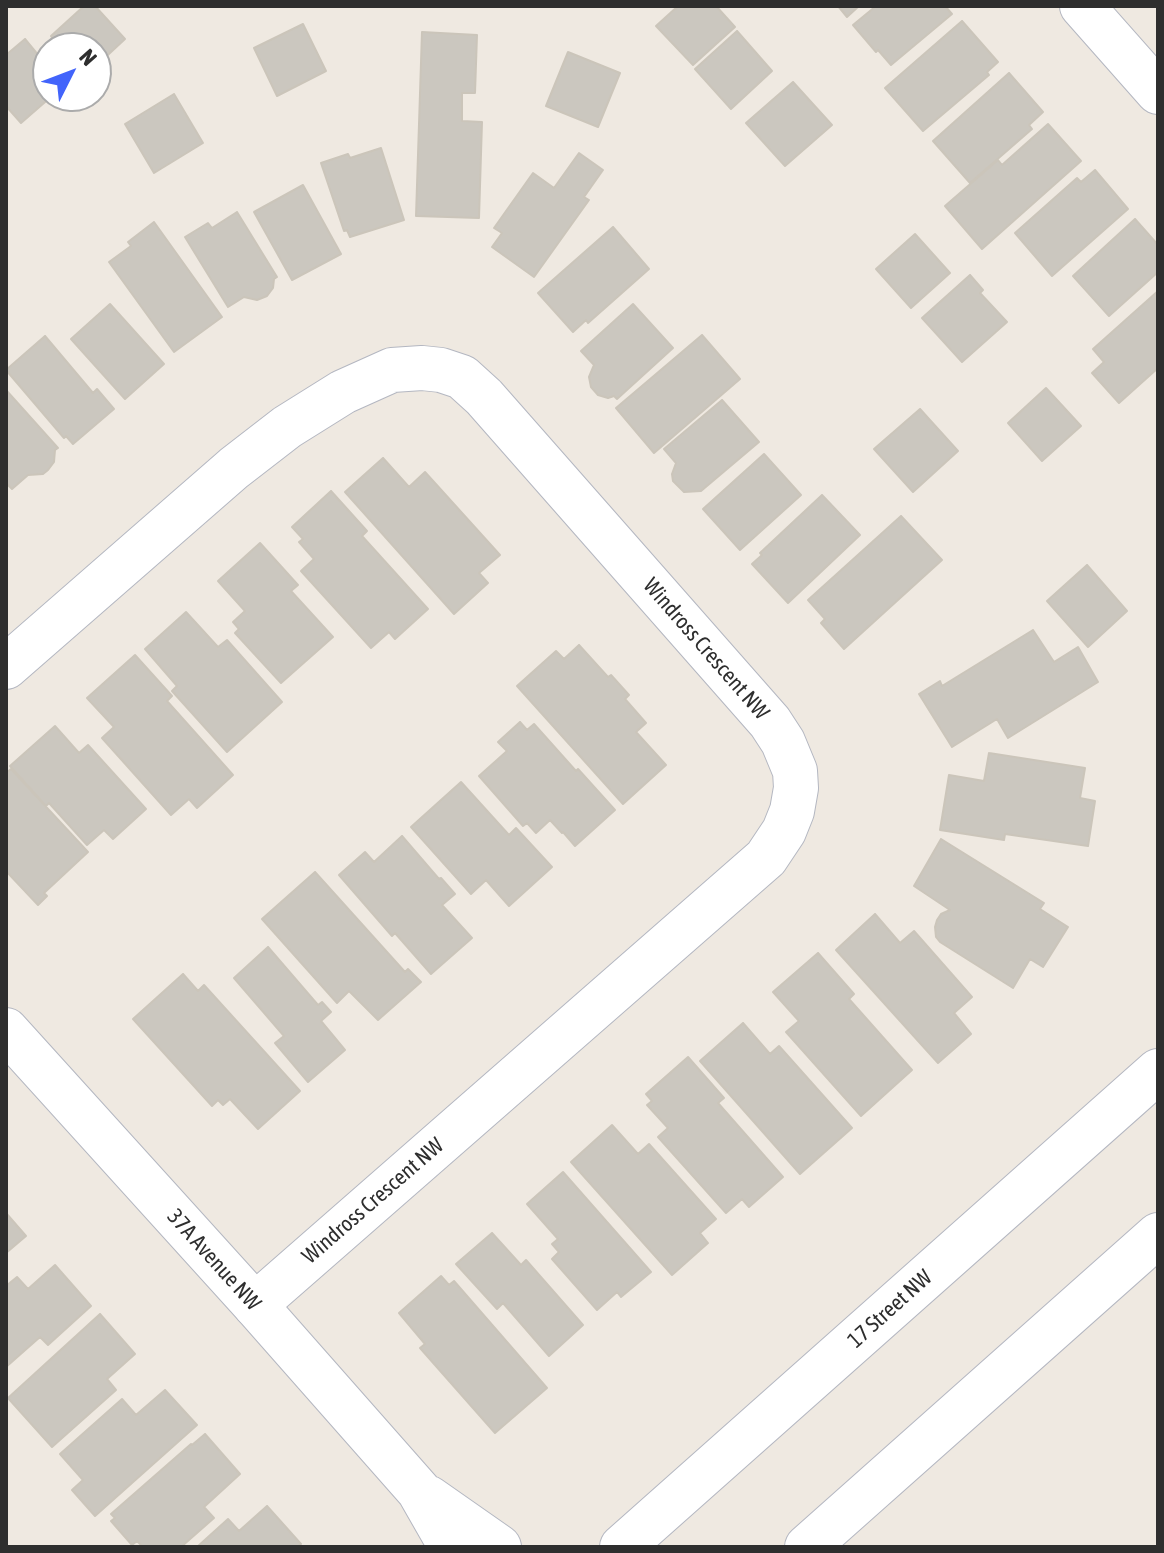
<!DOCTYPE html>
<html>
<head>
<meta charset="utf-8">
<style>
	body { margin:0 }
	#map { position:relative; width:1164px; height:1553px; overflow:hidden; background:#efe9e1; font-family:"Asap Condensed",sans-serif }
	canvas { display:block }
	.frame { position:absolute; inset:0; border:8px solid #2e2e2e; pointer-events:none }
	.north { position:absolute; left:32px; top:32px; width:80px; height:80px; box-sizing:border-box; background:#fff; border:2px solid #ababab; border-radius:50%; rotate:48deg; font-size:22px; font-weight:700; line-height:32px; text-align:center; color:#2e2e2e }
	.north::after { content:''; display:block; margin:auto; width:28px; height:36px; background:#4264fb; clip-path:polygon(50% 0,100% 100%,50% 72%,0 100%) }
</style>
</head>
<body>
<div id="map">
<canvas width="1164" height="1553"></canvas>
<div class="frame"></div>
<div class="north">N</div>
</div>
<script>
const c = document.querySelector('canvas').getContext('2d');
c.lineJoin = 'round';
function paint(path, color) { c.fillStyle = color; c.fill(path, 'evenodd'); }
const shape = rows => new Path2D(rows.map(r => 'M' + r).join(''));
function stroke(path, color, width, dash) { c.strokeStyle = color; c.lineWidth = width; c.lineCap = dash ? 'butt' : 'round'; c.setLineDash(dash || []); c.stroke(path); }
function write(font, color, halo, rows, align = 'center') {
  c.font = font + ' "Asap Condensed",sans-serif'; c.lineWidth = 7; c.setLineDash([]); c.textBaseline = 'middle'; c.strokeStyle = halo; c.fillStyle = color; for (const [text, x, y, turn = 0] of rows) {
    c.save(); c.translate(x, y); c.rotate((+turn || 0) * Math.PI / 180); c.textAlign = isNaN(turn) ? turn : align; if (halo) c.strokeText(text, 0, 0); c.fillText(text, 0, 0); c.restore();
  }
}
const building = shape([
	[84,6,95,6,125,39,96,66,96,48,61,48,51,36,84,6],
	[678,6,716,6,735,27,693,65,656,26,678,6],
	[838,6,859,6,847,17,838,6],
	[876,6,945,6,952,14,891,65,878,50,876,52,853,25,876,6],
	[962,21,998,62,987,72,989,75,923,131,885,88,962,21],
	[303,24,326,71,277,96,254,48,303,24],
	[737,31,772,71,731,109,695,69,737,31],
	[422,32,477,35,475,93,462,93,462,121,482,122,479,218,416,216,422,32],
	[25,39,48,67,48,96,52,96,21,123,6,106,6,55,25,39],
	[568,52,620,73,598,127,546,106,568,52],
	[1009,73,1043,112,1029,125,1032,129,970,183,933,141,1009,73],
	[793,82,832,125,785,166,746,123,793,82],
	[174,94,203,143,154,173,125,124,174,94],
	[1048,124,1081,161,982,249,945,206,998,160,1002,165,1048,124],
	[381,148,404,220,350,237,347,230,344,231,321,163,348,154,350,158,381,148],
	[579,153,603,170,584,197,589,200,534,277,492,247,502,233,494,228,533,173,554,188,579,153],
	[1095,170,1128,209,1052,276,1015,233,1077,178,1081,182,1095,170],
	[303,185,341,254,292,280,254,212,303,185],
	[237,212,277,277,274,279,273,288,267,296,257,300,244,297,228,307,185,237,208,223,212,228,237,212],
	[1135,219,1158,245,1158,272,1109,316,1073,276,1135,219],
	[154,222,222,317,174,352,109,262,131,246,128,242,154,222],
	[613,227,649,269,588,323,586,320,573,332,538,293,613,227],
	[915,234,950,273,911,308,876,269,915,234],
	[970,275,983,290,980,293,1007,322,962,362,922,318,970,275],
	[1158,291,1158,368,1119,403,1092,373,1104,362,1093,349,1158,291],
	[110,304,164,364,125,399,71,339,110,304],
	[633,304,673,348,617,399,614,396,608,398,598,395,591,387,589,377,594,365,581,351,633,304],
	[702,335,740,379,654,453,616,408,702,335],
	[45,336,93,393,97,389,114,409,73,444,66,436,64,438,6,370,45,336],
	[1046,388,1081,426,1042,461,1008,423,1046,388],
	[6,390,58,448,55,450,54,462,48,470,43,474,28,475,12,489,6,483,6,390],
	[722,400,759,442,701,491,684,492,673,481,672,474,676,463,664,449,722,400],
	[920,409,958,451,913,492,874,449,920,409],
	[764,454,801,495,740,550,703,509,764,454],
	[383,458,409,487,425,472,500,555,479,573,488,583,454,614,345,492,383,458],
	[331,491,367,531,362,536,428,609,395,639,389,632,371,648,301,571,314,559,299,542,303,539,292,527,331,491],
	[822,495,860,535,788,603,752,564,762,555,760,553,822,495],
	[901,516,942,560,844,649,821,623,825,619,808,600,901,516],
	[260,543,298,585,291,591,333,637,281,683,235,633,239,629,233,622,245,611,218,581,260,543],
	[1087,565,1127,611,1088,647,1047,601,1087,565],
	[186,612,218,647,227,640,282,702,227,752,172,691,177,686,145,649,186,612],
	[1033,630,1054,662,1078,647,1098,682,1008,738,997,719,952,747,919,694,940,681,942,686,1033,630],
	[579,645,608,677,611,675,629,695,625,699,646,723,636,732,666,765,623,804,517,686,556,651,564,659,579,645],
	[135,655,172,696,167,701,233,775,197,808,189,799,171,815,102,738,114,727,87,698,135,655],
	[520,722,527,730,534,724,576,771,578,769,615,810,575,846,563,832,562,833,550,820,536,833,527,823,523,826,479,776,507,751,498,742,520,722],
	[55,726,79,753,88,745,146,809,113,839,104,830,87,845,49,803,46,806,10,766,55,726],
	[989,753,1085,768,1080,798,1095,801,1088,846,1005,834,1004,840,940,830,949,775,984,781,989,753],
	[11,769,88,852,44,893,47,896,38,905,6,871,6,773,11,769],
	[461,782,509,835,516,828,552,867,509,906,486,880,471,894,411,827,461,782],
	[402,836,439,879,441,878,455,894,442,905,472,938,431,974,395,933,392,936,339,875,365,852,374,862,402,836],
	[941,839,1044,903,1040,909,1068,927,1043,967,1030,959,1013,988,940,942,936,937,935,927,937,920,941,914,950,910,914,886,941,839],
	[315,872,405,972,408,969,421,982,378,1020,349,991,337,1003,262,919,315,872],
	[875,914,900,943,914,931,972,997,954,1013,971,1034,938,1063,836,950,875,914],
	[268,947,318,1005,322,1002,331,1012,321,1021,345,1050,308,1082,275,1043,284,1036,234,978,268,947],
	[818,953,854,994,849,999,912,1070,861,1116,786,1032,799,1021,773,992,818,953],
	[183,974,198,991,204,985,300,1091,258,1129,230,1099,223,1105,218,1100,212,1106,133,1019,183,974],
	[743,1023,770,1054,779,1046,852,1128,800,1174,700,1061,743,1023],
	[688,1057,724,1098,718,1103,783,1177,749,1207,742,1199,726,1213,658,1137,668,1128,647,1105,652,1101,646,1094,688,1057],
	[612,1125,638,1154,649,1144,716,1219,700,1233,708,1243,672,1275,571,1162,612,1125],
	[563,1172,651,1272,621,1297,617,1292,597,1310,552,1259,559,1252,552,1244,558,1239,527,1204,563,1172],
	[6,1213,26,1236,6,1253,6,1213],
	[492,1233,521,1265,526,1260,583,1325,549,1356,503,1303,497,1309,456,1264,492,1233],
	[55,1265,91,1306,48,1345,40,1337,6,1367,6,1286,17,1277,28,1289,55,1265],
	[441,1276,449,1285,454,1281,547,1388,495,1433,420,1348,425,1344,399,1313,441,1276],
	[100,1314,135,1354,107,1379,116,1390,52,1447,8,1398,100,1314],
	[165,1390,197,1425,95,1516,72,1490,83,1480,60,1454,122,1399,136,1415,165,1390],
	[205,1434,240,1474,204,1507,214,1518,181,1547,143,1547,137,1541,132,1545,111,1521,115,1518,111,1514,191,1444,192,1445,205,1434],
	[267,1506,301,1544,297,1547,197,1547,228,1519,239,1531,267,1506]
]);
const minor = shape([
	[1082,6,1158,92],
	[6,667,234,468,287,427,343,392,392,370,422,368,441,370,462,377,484,397,770,722,783,742,795,771,796,788,792,811,784,831,766,858,255,1305]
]);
const tertiary = shape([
	[6,1030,255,1305,419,1491,451,1547],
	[429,1498,499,1547]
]);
const secondary = shape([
	[622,1547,1158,1071],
	[807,1547,1158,1235]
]);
const streetNames = [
	["Windross Crescent NW",706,649,49],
	["Windross Crescent NW",373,1201,-41],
	["37A Avenue NW",214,1260,48],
	["17 Street NW",890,1309,-42]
];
paint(building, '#cbc7bf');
stroke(building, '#cbc5ba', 2);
stroke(minor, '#b4b7c1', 46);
stroke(tertiary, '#b4b7c1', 46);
stroke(secondary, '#b4b7c1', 46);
stroke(minor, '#fff', 44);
stroke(tertiary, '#fff', 44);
stroke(secondary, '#fff', 44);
write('22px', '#2e2e2e', '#fff', streetNames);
</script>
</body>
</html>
